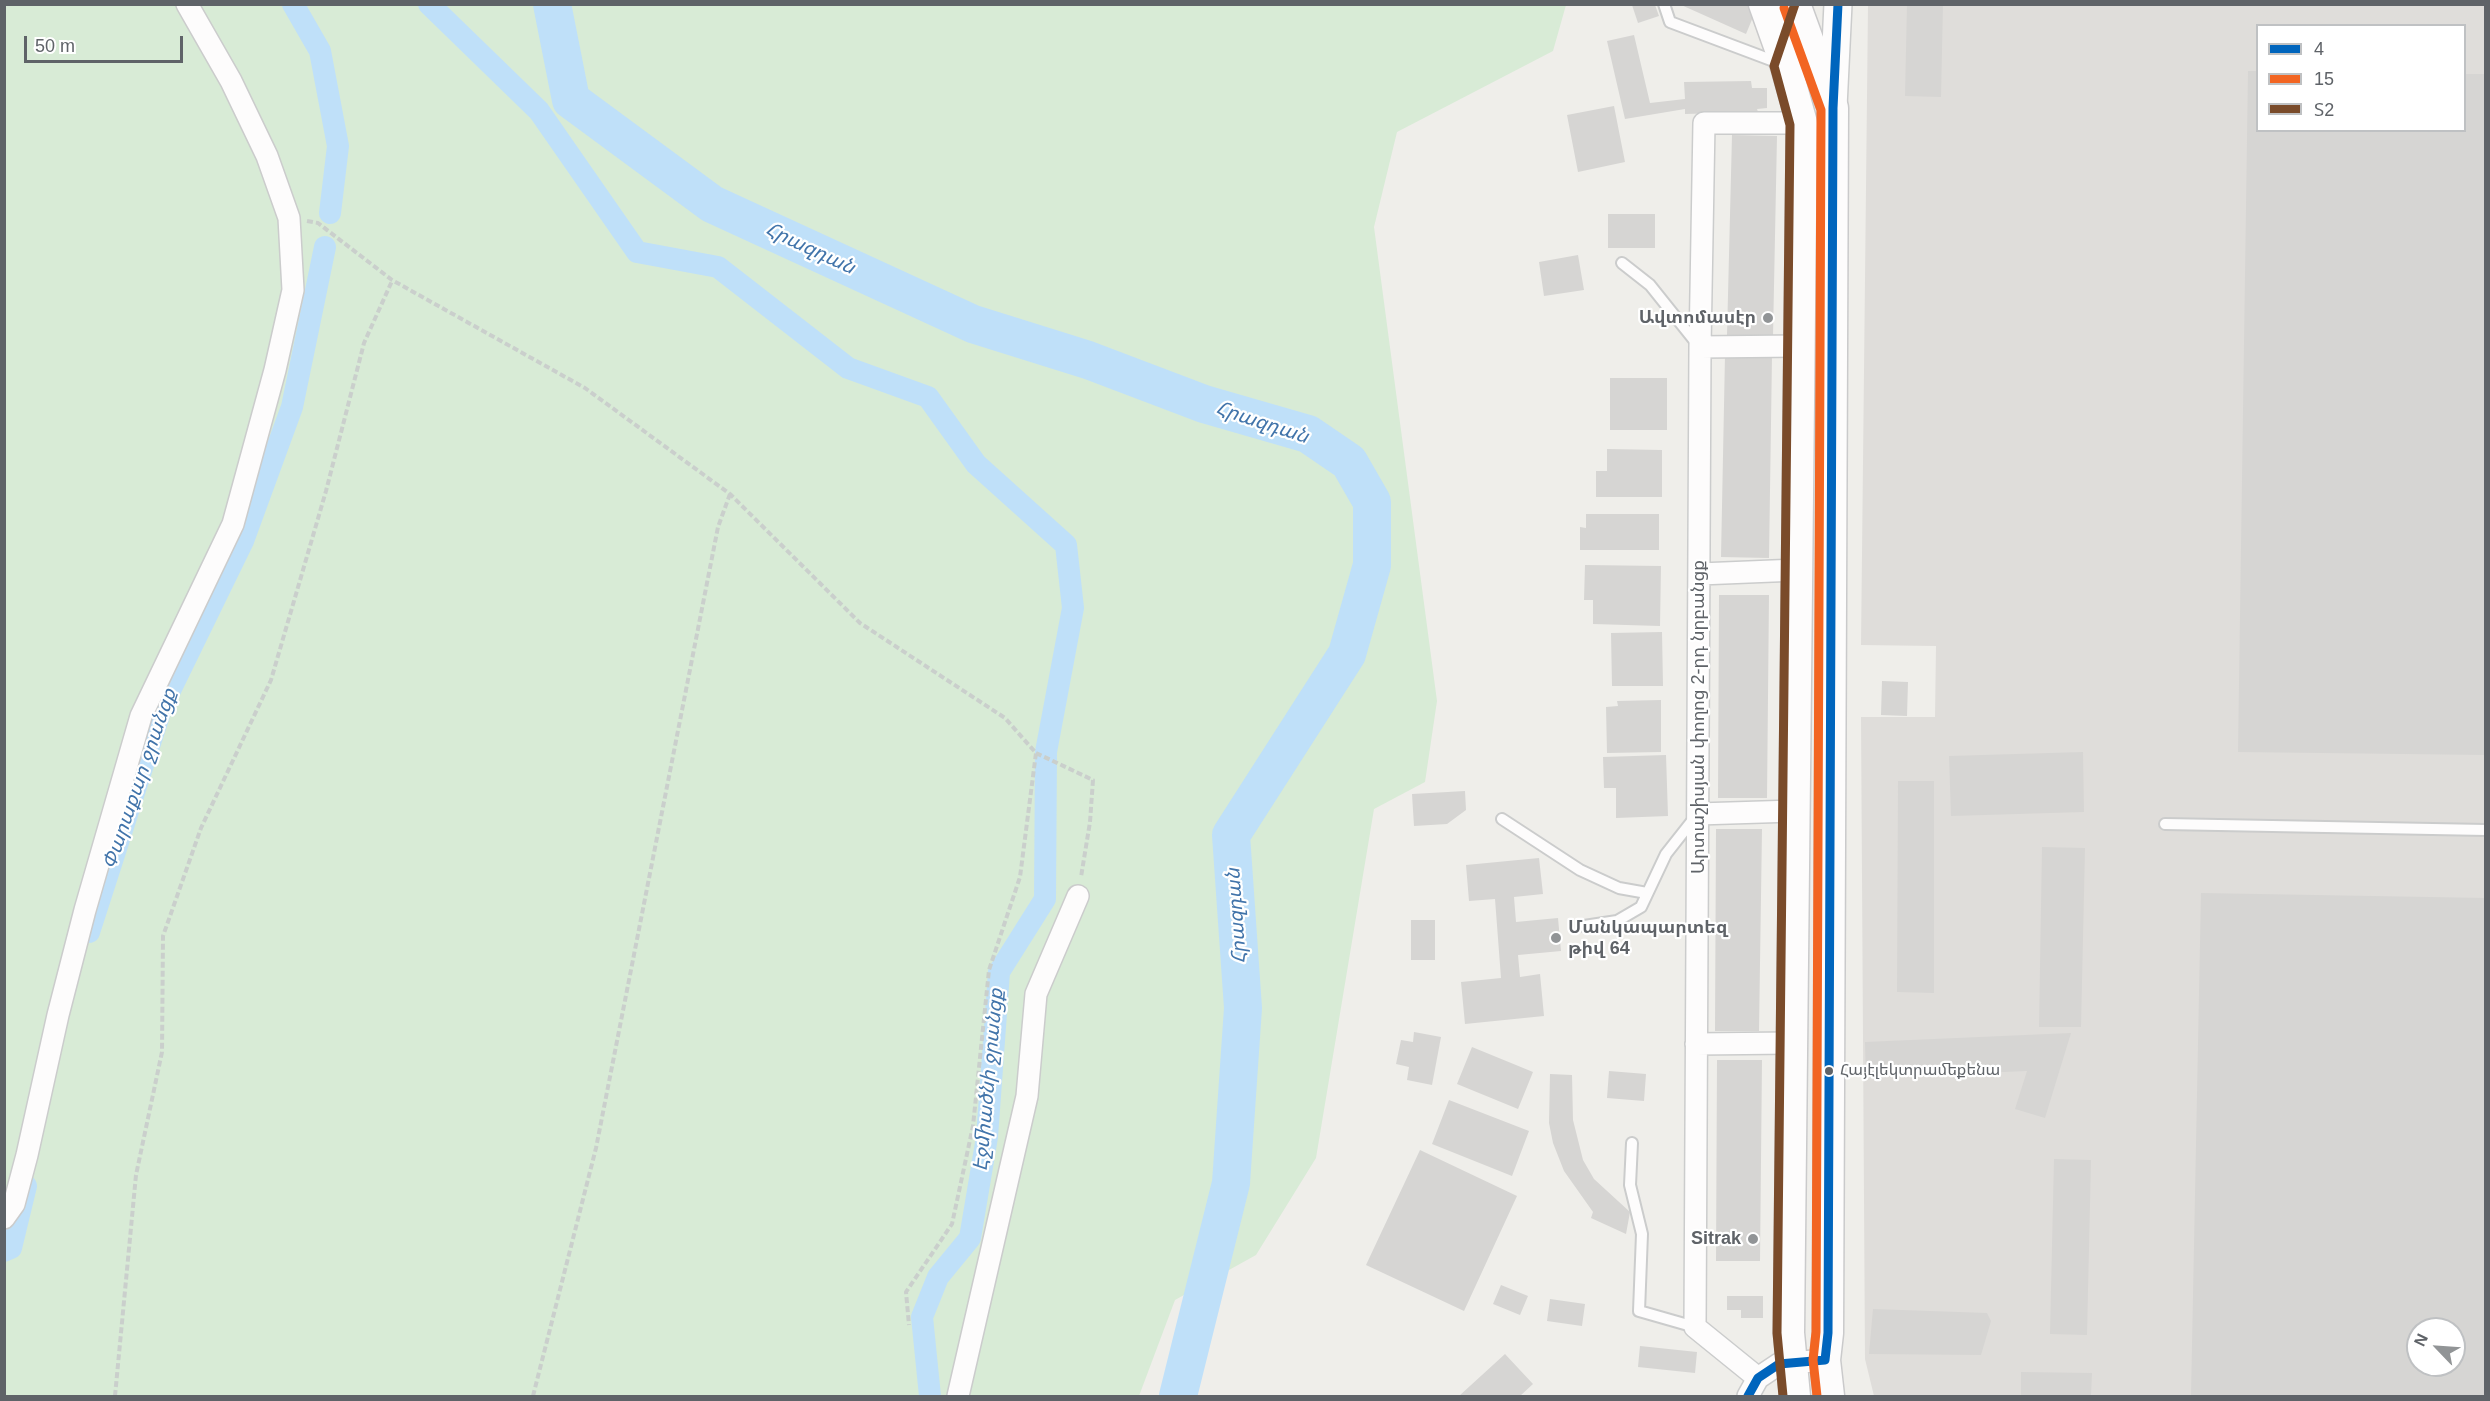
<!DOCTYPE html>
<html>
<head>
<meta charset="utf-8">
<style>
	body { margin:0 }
	#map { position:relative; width:2490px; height:1401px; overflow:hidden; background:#efeeea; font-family:Helvetica,"Noto Sans Armenian",sans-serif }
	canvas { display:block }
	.frame { position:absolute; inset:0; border:6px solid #5f6368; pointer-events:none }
	.legend { position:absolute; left:2256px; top:24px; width:210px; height:108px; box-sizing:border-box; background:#fff; border:2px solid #bfc1c3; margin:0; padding:8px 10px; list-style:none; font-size:18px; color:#5f6368 }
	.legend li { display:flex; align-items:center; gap:12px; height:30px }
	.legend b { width:30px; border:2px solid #bfc1c3 }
	.north { position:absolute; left:2406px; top:1317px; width:60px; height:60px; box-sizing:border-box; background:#fff; border:2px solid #bfc1c3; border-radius:50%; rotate:295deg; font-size:16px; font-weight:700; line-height:24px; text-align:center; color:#5f6368 }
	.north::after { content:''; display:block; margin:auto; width:21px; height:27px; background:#919496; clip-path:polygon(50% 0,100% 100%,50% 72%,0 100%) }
	.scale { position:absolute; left:24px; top:36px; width:159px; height:27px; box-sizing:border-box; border:3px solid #5f6368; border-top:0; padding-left:8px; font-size:18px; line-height:21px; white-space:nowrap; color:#5f6368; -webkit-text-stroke:4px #fff; paint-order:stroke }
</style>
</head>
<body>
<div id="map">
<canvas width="2490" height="1401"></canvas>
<div class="frame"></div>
<ul class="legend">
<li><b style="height:8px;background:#0065bd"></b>4</li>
<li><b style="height:8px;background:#f26522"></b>15</li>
<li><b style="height:8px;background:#7a4b2a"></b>Տ2</li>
</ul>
<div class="north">N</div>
<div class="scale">50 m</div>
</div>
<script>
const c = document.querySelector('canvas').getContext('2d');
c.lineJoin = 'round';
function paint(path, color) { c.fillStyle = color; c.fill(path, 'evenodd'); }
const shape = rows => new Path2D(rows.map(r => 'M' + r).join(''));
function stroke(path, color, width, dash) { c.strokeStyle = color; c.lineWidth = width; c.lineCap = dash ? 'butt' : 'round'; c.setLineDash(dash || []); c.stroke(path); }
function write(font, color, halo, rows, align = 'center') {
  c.font = font + ' Helvetica,"Noto Sans Armenian",sans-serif'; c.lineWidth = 4.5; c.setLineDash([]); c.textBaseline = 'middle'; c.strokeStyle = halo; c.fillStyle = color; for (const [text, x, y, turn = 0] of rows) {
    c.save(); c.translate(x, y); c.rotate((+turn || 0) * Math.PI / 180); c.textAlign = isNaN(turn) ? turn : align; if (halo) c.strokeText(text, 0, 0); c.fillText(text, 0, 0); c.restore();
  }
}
const industrial = shape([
	[1868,5,2485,5,2485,1396,1874,1396,1865,1359,1861,717,1935,717,1936,646,1861,645],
	[2258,26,2464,26,2464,130,2258,130],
	[2418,1329,2454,1329,2454,1365,2418,1365]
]);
const green = shape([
	[5,5,1566,5,1553,51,1397,132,1374,227,1437,701,1425,782,1374,809,1316,1158,1256,1255,1175,1300,1139,1396,5,1396]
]);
const canal = shape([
	[293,4,320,51,338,146,330,213],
	[429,4,539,111,637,252,718,267,848,368,928,397,976,464,1066,545,1073,608,1046,752,1045,899,999,972,987,1137,970,1238,938,1277,922,1317,930,1396],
	[89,932,161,709,243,541,292,407,325,247],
	[4,1251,11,1248,26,1186]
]);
const river = shape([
	[552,4,571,100,712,204,973,324,1088,360,1204,404,1308,434,1349,462,1372,502,1372,565,1347,654,1231,835,1243,1008,1231,1183,1178,1396]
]);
const building = shape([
	[1679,4,1750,4,1753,17,1746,34],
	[1907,4,1943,4,1941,97,1905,96],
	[1632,5,1655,5,1659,16,1638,23],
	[1634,35,1650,103,1685,99,1684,82,1751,81,1752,88,1767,88,1767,108,1757,109,1758,112,1685,114,1685,109,1625,119,1607,41],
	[2248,71,2258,71,2258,130,2464,130,2464,74,2486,74,2486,755,2238,752],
	[1614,106,1625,162,1578,172,1567,115],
	[1732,135,1777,136,1773,336,1727,335],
	[1608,214,1655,214,1655,248,1608,248],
	[1578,255,1584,290,1544,296,1539,262],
	[1725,355,1772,356,1769,558,1721,557],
	[1610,378,1667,378,1667,430,1610,430],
	[1607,449,1662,450,1662,497,1596,497,1596,471,1607,471],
	[1586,514,1659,514,1659,550,1580,550,1580,527,1586,528],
	[1585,565,1661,566,1660,626,1593,624,1593,600,1584,600],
	[1719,595,1769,595,1767,798,1718,798],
	[1662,632,1663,686,1612,686,1611,633],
	[1882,681,1908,682,1907,716,1881,715],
	[1661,700,1661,752,1607,753,1606,707,1618,706,1617,701],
	[2083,752,2084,812,1951,816,1949,756],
	[1666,755,1668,816,1616,818,1616,788,1604,788,1603,757],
	[1898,781,1934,781,1934,993,1897,992],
	[1465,791,1466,810,1447,824,1414,826,1412,794],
	[1716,829,1762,829,1759,1031,1715,1031],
	[2042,847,2085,848,2081,1027,2039,1027],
	[1539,858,1543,894,1514,897,1516,922,1558,918,1561,951,1518,955,1520,977,1540,974,1544,1016,1465,1024,1461,982,1501,978,1495,899,1469,901,1466,865],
	[2201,893,2486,898,2486,1396,2191,1396],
	[2418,1329,2454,1329,2454,1365,2418,1365],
	[1411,920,1435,920,1435,960,1411,960],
	[1414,1032,1441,1037,1432,1085,1407,1080,1409,1067,1396,1064,1401,1040,1413,1042],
	[2071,1033,2045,1118,2015,1109,2027,1071,1866,1078,1865,1042],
	[1472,1047,1533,1072,1518,1109,1457,1084],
	[1717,1060,1762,1060,1760,1261,1716,1261],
	[1609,1071,1646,1074,1644,1101,1607,1098],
	[1550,1074,1572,1075,1573,1120,1583,1160,1594,1179,1630,1212,1626,1234,1591,1218,1593,1212,1564,1171,1553,1143,1549,1123],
	[1449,1100,1529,1131,1512,1176,1432,1144],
	[1420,1150,1517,1196,1464,1311,1366,1265],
	[2054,1159,2091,1160,2087,1335,2050,1334],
	[1501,1285,1528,1296,1520,1315,1493,1304],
	[1727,1296,1763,1296,1763,1318,1741,1318,1741,1310,1727,1310],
	[1550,1299,1585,1304,1582,1326,1547,1321],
	[1873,1309,1987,1313,1991,1321,1981,1355,1869,1354],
	[1640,1346,1697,1352,1695,1373,1638,1367],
	[1505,1354,1533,1384,1520,1396,1459,1396],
	[2021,1372,2092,1373,2091,1396,2021,1396]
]);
const path = shape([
	[307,221,318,223,392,280,585,388,730,494,860,623,1005,718,1036,753,1020,877,989,970,973,1126,952,1224,906,1292,909,1325],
	[1036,753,1093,780,1090,822,1081,877],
	[115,1396,136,1175,162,1052,163,936,201,828,271,680,326,491,364,343,392,281],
	[533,1396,596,1148,718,527,730,494]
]);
const service = shape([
	[1664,4,1670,22,1779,63],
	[1622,263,1650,285,1698,345],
	[1502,819,1580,870,1619,888,1647,893],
	[2165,824,2486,830],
	[1584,926,1617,921,1641,907,1666,854,1696,816],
	[1632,1143,1630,1185,1642,1234,1639,1311,1695,1327]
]);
const minor = shape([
	[1700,347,1799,346],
	[1700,574,1797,570],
	[1698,814,1794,811],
	[1696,1044,1792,1043],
	[4,1218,14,1204,27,1155,58,1015,85,910,141,716,233,524,275,370,293,290,289,218,267,156,231,81,187,4],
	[1758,1378,1695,1327,1700,347,1704,123,1802,123],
	[958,1396,1027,1096,1036,994,1078,896],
	[1748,1396,1758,1378,1779,1364,1825,1360]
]);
const tertiary = shape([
	[1833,107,1838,4]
]);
const secondary = shape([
	[1764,4,1786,66,1802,123,1789,1333,1795,1396],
	[1795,4,1833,108,1828,1333,1825,1360,1829,1396]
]);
const bus1 = shape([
	[1748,1396,1758,1378,1779,1364,1825,1360,1828,1333,1833,108,1838,4]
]);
const bus2 = shape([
	[1784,8,1821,110,1816,1332,1813,1360,1817,1396]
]);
const bus3 = shape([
	[1783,1396,1777,1333,1790,125,1774,66,1795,4]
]);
const markers = [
	[1768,318,6,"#919496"],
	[1556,938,6,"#919496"],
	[1829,1071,5,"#5f6368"],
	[1753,1239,6,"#919496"]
];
const busNames = [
	["Հայէլեկտրամեքենա",1840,1071]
];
const poiNames = [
	["Ավտոմասէր",1756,318],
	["Մանկապարտեզ",1568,928,"left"],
	["թիվ 64",1568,949,"left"],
	["Sitrak",1741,1239]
];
const streetNames = [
	["Արտաշիսյան փողոց 2-րդ նրբանցք",1699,717,-90]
];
const waterNames = [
	["Հրազդան",810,249,25],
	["Հրազդան",1262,423,18],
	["Փարաքար ջրանցք",140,779,-71],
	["Հրազդան",1237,916,-94],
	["Էջմիածնի ջրանցք",989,1080,-85]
];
paint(industrial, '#dfddda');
paint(green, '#d8ebd6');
stroke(canal, '#bfe0f9', 22);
stroke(river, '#bfe0f9', 38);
paint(building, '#d6d5d3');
stroke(service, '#cbcccc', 14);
stroke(minor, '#cbcccc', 24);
stroke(tertiary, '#cbcccc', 30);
stroke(secondary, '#cacacb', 33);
stroke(path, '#cacfcc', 4, [6, 3]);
stroke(service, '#fdfcfc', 10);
stroke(minor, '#fdfcfc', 21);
stroke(tertiary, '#fdfcfc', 27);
stroke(secondary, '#fdfcfc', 30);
stroke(bus1, '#0065bd', 9);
stroke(bus2, '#f26522', 9);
stroke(bus3, '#7a4b2a', 9);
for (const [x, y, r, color] of markers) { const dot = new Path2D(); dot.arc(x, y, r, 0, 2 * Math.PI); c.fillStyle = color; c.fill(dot); stroke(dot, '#fff', 2); }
write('16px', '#5f6368', '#fff', busNames, 'left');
write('bold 18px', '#5f6368', '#fff', poiNames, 'right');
write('18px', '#5f6368', '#fff', streetNames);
write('italic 20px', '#4174aa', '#fff', waterNames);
</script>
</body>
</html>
